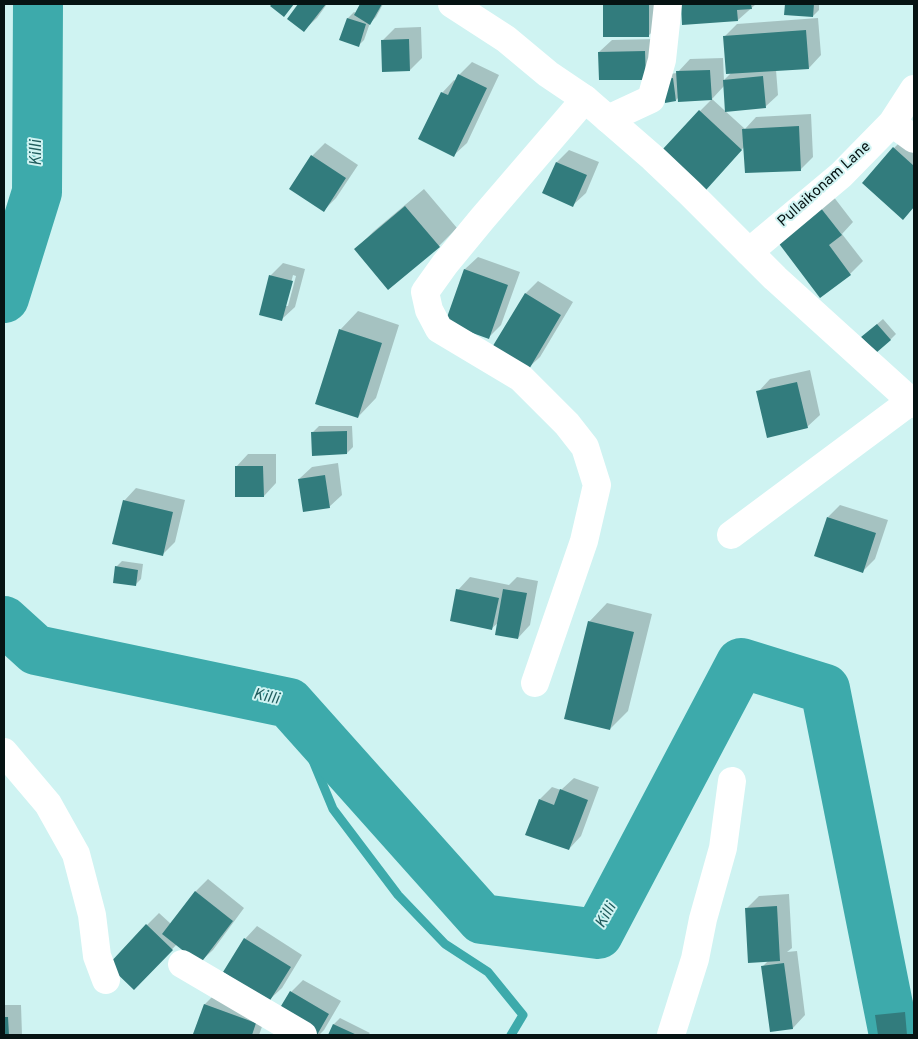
<!DOCTYPE html>
<html>
<head>
<meta charset="utf-8">
<style>
	body { margin:0 }
	#map { position:relative; width:918px; height:1039px; overflow:hidden; background:#cff3f2; font-family:Overpass,sans-serif }
	canvas { display:block }
	.frame { position:absolute; inset:0; border:5px solid #061313; pointer-events:none }
</style>
</head>
<body>
<div id="map">
<canvas width="918" height="1039"></canvas>
<div class="frame"></div>
</div>
<script>
const c = document.querySelector('canvas').getContext('2d');
c.lineJoin = 'round';
function paint(path, color) { c.fillStyle = color; c.fill(path, 'evenodd'); }
const shape = rows => new Path2D(rows.map(r => 'M' + r).join(''));
function stroke(path, color, width, dash) { c.strokeStyle = color; c.lineWidth = width; c.lineCap = dash ? 'butt' : 'round'; c.setLineDash(dash || []); c.stroke(path); }
function write(font, color, halo, rows, align = 'center') {
  c.font = font + ' Overpass,sans-serif'; c.lineWidth = 4; c.setLineDash([]); c.textBaseline = 'middle'; c.strokeStyle = halo; c.fillStyle = color; for (const [text, x, y, turn = 0] of rows) {
    c.save(); c.translate(x, y); c.rotate((+turn || 0) * Math.PI / 180); c.textAlign = isNaN(turn) ? turn : align; if (halo) c.strokeText(text, 0, 0); c.fillText(text, 0, 0); c.restore();
  }
}
const shadow = shape([
	[300,4,327,4,317,18,304,30,289,18],
	[362,4,383,4,376,17,370,23,364,40,358,46,341,40,348,18,354,12,356,13],
	[606,4,661,4,661,24,648,36,604,5],
	[682,4,756,4,738,20,684,24],
	[786,4,819,4,819,10,813,16,786,14],
	[818,18,821,55,809,68,776,70,778,95,765,107,724,86,712,99,745,129,756,117,811,114,813,157,801,169,744,147,718,176,700,111,712,99,679,97,676,100,669,74,677,73,690,59,723,58,724,80,731,73,724,37,737,24],
	[421,27,422,58,410,70,383,40,395,28],
	[657,39,645,78,599,52,612,40],
	[472,62,499,75,467,143,454,155,442,93,454,80,456,81,459,75],
	[906,136,914,143,914,207,903,218,894,148],
	[325,143,358,165,336,198,324,210,312,156],
	[569,150,599,162,586,193,573,205,544,193,557,162],
	[424,189,457,228,439,246,356,249,374,231],
	[833,196,853,222,842,234,863,261,850,274,778,241],
	[478,257,520,272,501,325,488,338,446,323,465,269],
	[283,263,305,269,295,307,282,319,270,276],
	[293,275,296,276,288,306,285,306],
	[538,281,573,302,540,357,527,369,493,348,526,293],
	[358,311,399,325,376,398,358,417,340,330],
	[883,319,896,334,890,340,869,331],
	[810,370,820,415,807,427,758,392,770,379],
	[319,426,352,426,353,447,347,453,313,432],
	[248,454,276,454,276,483,264,496,236,467],
	[338,463,342,495,329,507,299,479,312,467],
	[136,488,185,500,175,542,162,555,124,501],
	[840,505,888,520,875,559,863,571,828,517],
	[122,561,143,564,141,579,135,585,116,567],
	[470,577,509,585,517,577,538,581,530,625,518,638,499,622,491,629,458,590],
	[607,603,652,614,628,711,610,729,589,622],
	[574,778,599,787,581,836,569,849,540,799,552,787,561,790],
	[208,879,244,908,213,950,200,962,177,944,147,976,147,925,159,913,171,924,195,892],
	[789,894,792,948,787,952,797,951,805,1015,793,1028,772,1031,763,966,768,961,746,909,759,896],
	[257,926,302,955,282,988,269,1000,245,939],
	[303,980,341,1001,324,1030,319,1035,300,1035,291,992],
	[217,992,268,1010,259,1035,201,1035,195,1033,205,1004],
	[914,1000,914,1035,879,1035,876,1016,889,1003],
	[4,1005,21,1005,22,1035,4,1035],
	[340,1018,370,1033,368,1035,329,1035,334,1024]
]);
const stream = shape([
	[289,703,333,809,398,895,445,944,488,972,523,1015,511,1035]
]);
const river = shape([
	[4,298,37,192,38,4],
	[4,621,36,650,289,703,482,919,598,934,741,663,825,689,894,1035]
]);
const building = shape([
	[272,4,294,4,284,17,270,6],
	[298,4,326,4,304,32,287,19],
	[360,4,382,4,370,25,354,15],
	[681,4,751,4,752,9,737,10,738,21,682,25],
	[785,4,814,4,813,17,784,15],
	[603,5,649,5,649,37,603,37],
	[347,18,366,24,359,47,339,40],
	[806,30,809,69,726,74,723,36],
	[409,39,410,71,382,72,381,40],
	[645,51,646,80,599,80,598,52],
	[710,70,712,100,678,102,676,71],
	[458,74,487,88,454,157,418,139,441,92,448,95],
	[763,76,766,108,725,112,723,80],
	[673,78,676,101,665,103,662,79],
	[699,110,742,150,706,190,662,150],
	[799,126,801,171,745,173,742,129],
	[893,147,914,166,914,207,903,220,862,183],
	[311,155,346,178,324,212,289,189],
	[556,162,587,175,573,207,542,193],
	[405,206,440,247,388,290,354,249],
	[820,207,842,235,829,245,851,275,820,298,777,241],
	[464,269,508,285,489,339,445,323],
	[269,275,293,281,282,321,259,315],
	[525,293,561,315,528,371,491,349],
	[877,324,891,340,876,353,861,337],
	[339,329,382,343,358,418,315,404],
	[797,382,808,428,767,438,756,391],
	[347,431,347,454,312,456,311,432],
	[235,466,263,466,264,497,235,497],
	[325,475,330,508,303,512,298,479],
	[123,500,173,512,163,556,112,544],
	[827,517,876,533,863,573,814,556],
	[115,566,138,570,136,586,113,583],
	[456,589,499,598,492,630,450,621],
	[503,589,527,593,518,639,495,635],
	[588,621,634,632,610,730,564,719],
	[560,789,588,800,569,850,525,835,539,799,554,805],
	[195,891,233,921,200,964,162,934],
	[777,906,780,961,748,963,745,908],
	[146,924,173,950,134,990,108,965],
	[244,938,291,967,269,1002,223,972],
	[784,963,793,1029,770,1032,761,966],
	[290,991,329,1014,317,1035,297,1035,272,1021],
	[204,1004,256,1023,252,1035,198,1035,193,1034],
	[905,1012,907,1035,878,1035,875,1015],
	[4,1017,8,1017,9,1035,4,1035],
	[333,1024,357,1035,328,1035]
]);
const street = shape([
	[608,119,651,99,662,60,668,4],
	[892,123,914,139],
	[749,252,841,175,892,123,914,89],
	[731,535,911,401],
	[535,683,584,541,597,485,585,447,567,424,521,378,439,329,429,310,425,292,445,264,482,219,585,99],
	[4,752,48,804,76,854,92,915,97,956,106,980],
	[182,964,303,1035],
	[671,1035,695,959,703,919,723,848,732,781]
]);
const secondary = shape([
	[452,4,506,39,548,74,585,99,653,158,690,193,775,278,914,404]
]);
const streetNames = [
	["Pullaikonam Lane",825,185,-42]
];
const waterNames = [
	["Killi",38,153,-90],
	["Killi",266,698,12],
	["Killi",607,916,-60]
];
paint(shadow, '#0003');
stroke(stream, '#3daaab', 9);
stroke(river, '#3daaab', 50);
paint(building, '#327c7d');
stroke(street, '#fff', 28);
stroke(secondary, '#fff', 28);
write('15px', '#061313', '#cff3f2', streetNames);
write('italic 16px', '#1f5b5c', '#cff3f2', waterNames);
</script>
</body>
</html>
